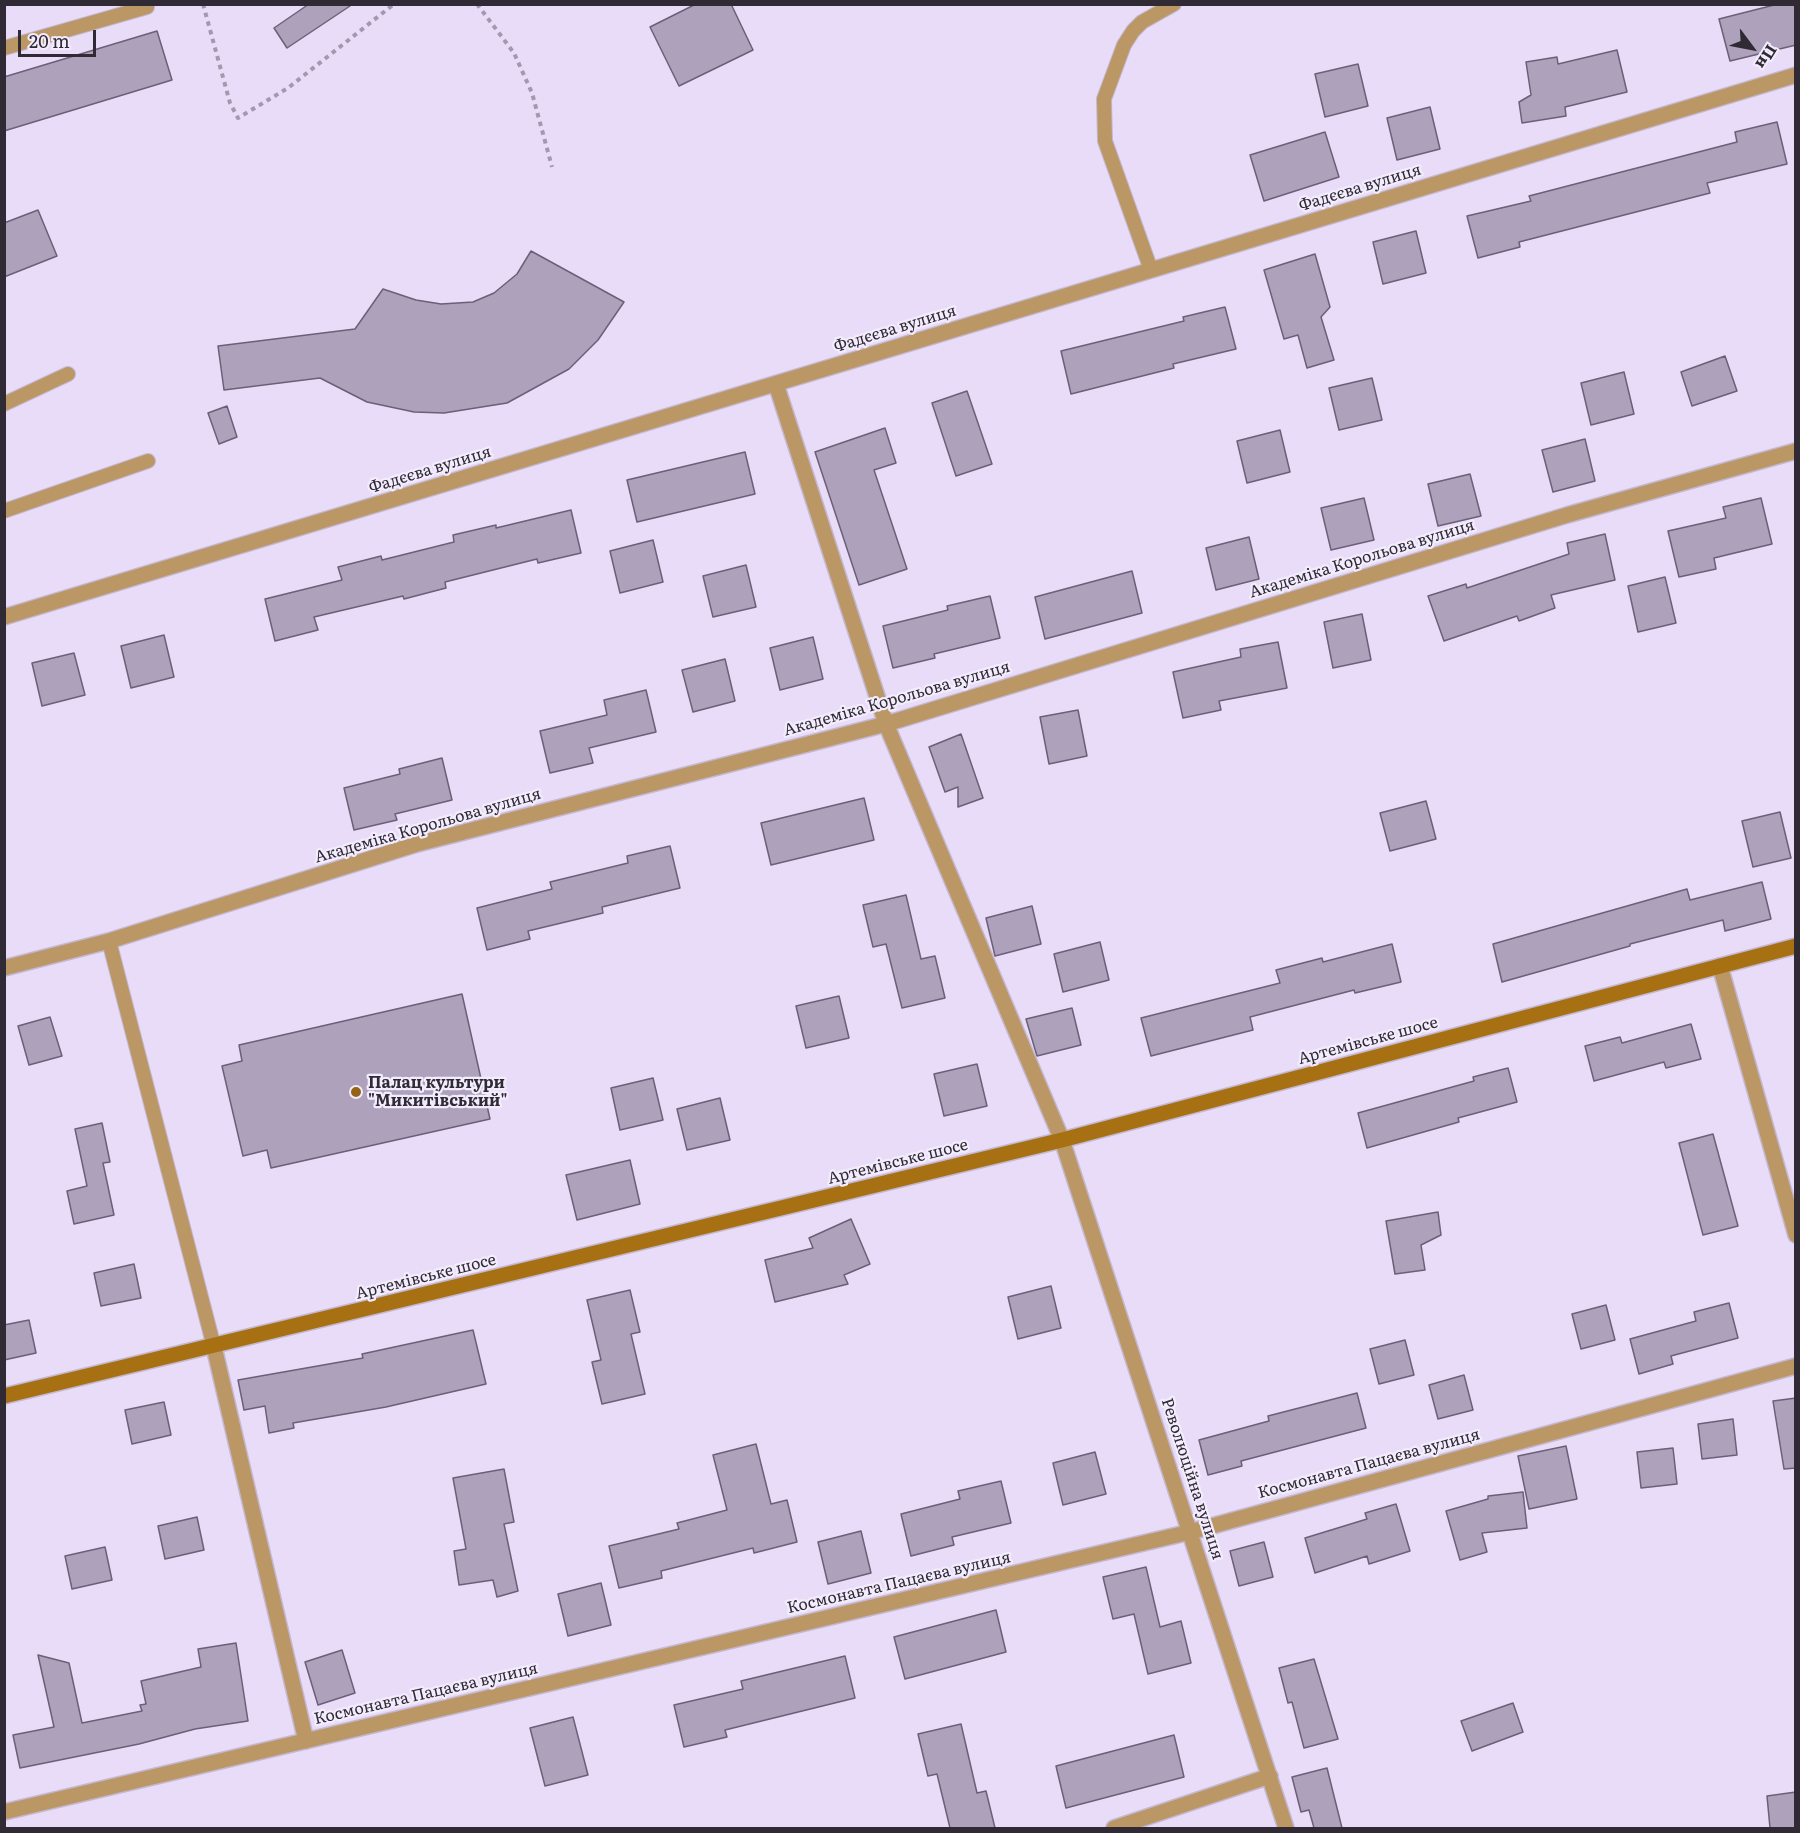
<!DOCTYPE html>
<html>
<head>
<meta charset="utf-8">
<style>
	body { margin:0 }
	#map { position:relative; width:1800px; height:1833px; overflow:hidden; background:#e9dcf8; font-family:Literata,serif }
	canvas { display:block }
	.frame { position:absolute; inset:0; border:6px solid #2f2a34; pointer-events:none }
	.north { position:absolute; left:1722px; top:18px; width:60px; height:60px; -webkit-text-stroke:4px #f3ecfd; paint-order:stroke; rotate:122deg; font-size:16px; font-weight:700; line-height:24px; text-align:center; color:#2f2a34 }
	.north::after { content:''; display:block; margin:auto; width:21px; height:27px; background:#2f2a34; clip-path:polygon(50% 0,100% 100%,50% 72%,0 100%) }
	.scale { position:absolute; left:18px; top:30px; width:78px; height:27px; box-sizing:border-box; border:3px solid #2f2a34; border-top:0; padding-left:8px; font-size:18px; line-height:21px; white-space:nowrap; color:#2f2a34; -webkit-text-stroke:4px #f3ecfd; paint-order:stroke }
</style>
</head>
<body>
<div id="map">
<canvas width="1800" height="1833"></canvas>
<div class="frame"></div>
<div class="north">Пн</div>
<div class="scale">20 m</div>
</div>
<script>
const c = document.querySelector('canvas').getContext('2d');
c.lineJoin = 'round';
function paint(path, color) { c.fillStyle = color; c.fill(path, 'evenodd'); }
const shape = rows => new Path2D(rows.map(r => 'M' + r).join(''));
function stroke(path, color, width, dash) { c.strokeStyle = color; c.lineWidth = width; c.lineCap = dash ? 'butt' : 'round'; c.setLineDash(dash || []); c.stroke(path); }
function write(font, color, halo, rows, align = 'center') {
  c.font = font + ' Literata,serif'; c.lineWidth = 4.5; c.setLineDash([]); c.textBaseline = 'middle'; c.strokeStyle = halo; c.fillStyle = color; for (const [text, x, y, turn = 0] of rows) {
    c.save(); c.translate(x, y); c.rotate((+turn || 0) * Math.PI / 180); c.textAlign = isNaN(turn) ? turn : align; if (halo) c.strokeText(text, 0, 0); c.fillText(text, 0, 0); c.restore();
  }
}
const building = shape([
	[309,4,353,4,287,48,274,28,309,4],
	[696,4,731,4,753,50,679,86,650,27,696,4],
	[1778,4,1796,4,1796,45,1730,61,1719,19,1778,4],
	[157,31,172,80,4,131,4,77,157,31],
	[1617,50,1627,92,1565,107,1566,116,1522,123,1519,102,1531,95,1526,62,1557,57,1558,64,1617,50],
	[1358,64,1368,106,1325,117,1315,74,1358,64],
	[1430,107,1440,149,1397,160,1387,118,1430,107],
	[1777,122,1787,164,1707,183,1710,193,1519,242,1520,247,1478,258,1467,216,1531,201,1529,196,1737,142,1735,132,1777,122],
	[1325,132,1339,177,1264,201,1250,155,1325,132],
	[38,210,57,256,4,277,4,223,38,210],
	[1416,231,1426,273,1383,284,1373,242,1416,231],
	[531,251,624,302,598,340,569,369,507,403,444,413,414,412,367,402,320,378,224,390,218,346,355,329,383,289,416,300,441,304,473,302,494,293,517,274,531,251],
	[1315,254,1330,307,1321,317,1334,360,1307,368,1298,335,1284,339,1264,270,1315,254],
	[1225,307,1236,349,1173,364,1174,368,1071,394,1061,351,1184,321,1183,317,1225,307],
	[1725,356,1737,391,1692,406,1681,372,1725,356],
	[1624,372,1634,414,1591,425,1581,383,1624,372],
	[1372,378,1382,420,1339,430,1329,388,1372,378],
	[967,391,992,464,956,476,932,403,967,391],
	[227,406,237,437,219,444,208,413,227,406],
	[885,428,896,463,874,470,907,569,859,585,815,452,885,428],
	[1280,430,1290,472,1247,483,1237,441,1280,430],
	[1585,439,1595,481,1553,492,1542,450,1585,439],
	[745,452,755,494,637,522,627,480,745,452],
	[1470,474,1481,516,1438,526,1428,484,1470,474],
	[1364,498,1374,540,1331,550,1321,508,1364,498],
	[1761,498,1772,544,1714,558,1716,569,1679,577,1668,531,1726,518,1723,507,1761,498],
	[571,510,581,553,538,563,537,559,445,582,446,588,404,599,403,596,314,617,318,630,275,641,265,599,342,580,338,567,381,556,382,560,454,542,453,535,496,525,496,528,571,510],
	[1605,534,1615,580,1551,595,1555,608,1519,621,1517,616,1444,641,1428,596,1466,584,1467,588,1569,554,1567,543,1605,534],
	[1249,537,1259,579,1216,590,1206,548,1249,537],
	[653,540,663,582,620,593,610,551,653,540],
	[746,565,756,607,713,617,703,576,746,565],
	[1132,571,1142,613,1045,639,1035,597,1132,571],
	[1665,577,1676,623,1638,632,1628,586,1665,577],
	[990,596,1000,638,934,654,935,658,893,668,883,626,948,610,947,606,990,596],
	[1362,614,1371,660,1333,668,1324,622,1362,614],
	[164,635,174,677,131,688,121,646,164,635],
	[813,637,823,679,780,690,770,648,813,637],
	[1278,642,1287,688,1219,701,1221,710,1183,718,1173,672,1241,657,1240,649,1278,642],
	[74,653,85,695,42,706,32,663,74,653],
	[725,659,735,701,693,712,682,670,725,659],
	[646,690,656,732,589,748,593,763,550,773,540,731,607,715,604,700,646,690],
	[1078,710,1087,756,1049,764,1040,717,1078,710],
	[961,734,983,798,958,807,958,787,945,792,929,747,961,734],
	[442,758,452,800,395,814,397,820,354,830,344,788,400,774,399,769,442,758],
	[864,798,874,840,771,865,761,823,864,798],
	[1426,801,1436,839,1390,851,1380,813,1426,801],
	[1780,812,1791,858,1753,867,1742,821,1780,812],
	[670,846,680,888,602,907,603,913,528,931,530,939,487,950,477,908,552,889,550,882,628,863,627,856,670,846],
	[1762,882,1771,919,1725,931,1723,920,1630,944,1630,946,1502,982,1493,944,1687,889,1690,900,1762,882],
	[906,895,921,959,935,956,945,998,902,1008,886,944,873,947,863,905,906,895],
	[1032,906,1041,944,995,956,986,918,1032,906],
	[1100,942,1109,980,1063,992,1054,954,1100,942],
	[1392,944,1401,982,1355,993,1354,990,1250,1017,1253,1030,1151,1056,1141,1018,1280,983,1276,970,1322,958,1323,962,1392,944],
	[462,994,490,1119,271,1168,267,1150,243,1156,222,1066,242,1061,239,1045,462,994],
	[839,996,849,1038,806,1048,796,1006,839,996],
	[1072,1008,1081,1045,1037,1056,1026,1019,1072,1008],
	[50,1017,62,1056,29,1065,18,1026,50,1017],
	[1691,1024,1701,1059,1666,1068,1664,1062,1594,1081,1585,1046,1620,1037,1622,1043,1691,1024],
	[977,1064,987,1106,944,1116,934,1074,977,1064],
	[1508,1068,1517,1102,1458,1118,1459,1122,1367,1148,1358,1113,1474,1081,1473,1077,1508,1068],
	[653,1078,663,1120,620,1130,611,1088,653,1078],
	[720,1098,730,1140,687,1150,677,1109,720,1098],
	[102,1123,110,1162,103,1163,114,1215,74,1224,67,1191,87,1186,75,1129,102,1123],
	[1713,1134,1738,1226,1703,1235,1679,1143,1713,1134],
	[630,1160,640,1204,577,1220,566,1175,630,1160],
	[1438,1212,1441,1235,1421,1245,1425,1270,1395,1274,1386,1221,1438,1212],
	[851,1219,870,1264,844,1275,848,1284,775,1302,765,1260,813,1248,809,1238,851,1219],
	[134,1264,141,1298,101,1306,94,1273,134,1264],
	[1051,1286,1061,1328,1018,1339,1008,1297,1051,1286],
	[630,1290,640,1332,631,1334,645,1394,602,1404,592,1362,601,1360,587,1300,630,1290],
	[1729,1303,1738,1338,1671,1356,1673,1364,1639,1374,1630,1339,1696,1321,1694,1312,1729,1303],
	[1606,1305,1615,1340,1581,1349,1572,1314,1606,1305],
	[29,1320,36,1353,4,1360,4,1325,29,1320],
	[473,1330,486,1384,386,1407,293,1423,294,1428,269,1433,265,1406,244,1410,238,1380,363,1358,362,1354,473,1330],
	[1405,1340,1414,1375,1379,1384,1370,1349,1405,1340],
	[1464,1375,1473,1410,1438,1419,1429,1385,1464,1375],
	[1357,1393,1366,1428,1241,1461,1242,1466,1208,1475,1199,1440,1269,1421,1268,1416,1357,1393],
	[1796,1398,1796,1468,1784,1469,1773,1401,1796,1398],
	[164,1402,171,1435,132,1444,125,1410,164,1402],
	[1733,1419,1737,1455,1702,1459,1698,1424,1733,1419],
	[756,1444,771,1504,787,1500,797,1542,754,1553,753,1548,661,1571,662,1578,619,1588,609,1546,679,1529,677,1523,727,1510,713,1455,756,1444],
	[1566,1446,1577,1499,1529,1509,1518,1456,1566,1446],
	[1673,1448,1677,1484,1641,1488,1637,1452,1673,1448],
	[1095,1452,1106,1494,1063,1505,1053,1463,1095,1452],
	[504,1469,514,1522,504,1524,518,1591,497,1597,493,1580,459,1585,454,1551,466,1549,453,1478,504,1469],
	[1001,1481,1011,1523,952,1537,954,1545,911,1556,901,1514,960,1499,958,1491,1001,1481],
	[1523,1492,1527,1528,1482,1533,1487,1552,1460,1560,1446,1511,1488,1499,1488,1496,1523,1492],
	[1396,1504,1410,1551,1369,1564,1367,1556,1315,1573,1305,1538,1367,1519,1365,1513,1396,1504],
	[197,1517,204,1550,165,1559,158,1526,197,1517],
	[861,1531,871,1573,828,1584,818,1542,861,1531],
	[1264,1542,1273,1577,1239,1586,1230,1551,1264,1542],
	[105,1547,112,1580,72,1589,65,1556,105,1547],
	[1146,1567,1160,1627,1181,1621,1191,1663,1148,1674,1134,1614,1113,1619,1103,1577,1146,1567],
	[601,1583,611,1625,568,1636,558,1594,601,1583],
	[996,1610,1006,1652,905,1679,894,1637,996,1610],
	[236,1643,248,1721,195,1729,139,1744,20,1768,13,1735,54,1727,38,1655,69,1663,82,1723,142,1711,140,1705,146,1704,141,1681,201,1667,198,1649,236,1643],
	[342,1650,355,1693,318,1705,305,1662,342,1650],
	[845,1656,855,1698,725,1730,727,1737,684,1747,674,1705,743,1689,741,1681,845,1656],
	[1314,1659,1338,1739,1304,1748,1292,1702,1288,1703,1279,1668,1314,1659],
	[1513,1703,1523,1732,1472,1751,1461,1721,1513,1703],
	[573,1717,588,1775,545,1786,530,1728,573,1717],
	[961,1724,977,1793,986,1791,995,1828,950,1828,937,1774,928,1776,918,1734,961,1724],
	[1174,1735,1184,1777,1066,1808,1056,1766,1174,1735],
	[1327,1768,1342,1828,1314,1828,1309,1810,1301,1812,1292,1777,1327,1768],
	[1796,1792,1796,1828,1770,1828,1767,1796,1796,1792]
]);
const path = shape([
	[203,4,230,103,238,118,288,88,394,4],
	[477,4,514,53,532,93,552,167]
]);
const service = shape([
	[4,48,147,7],
	[1151,270,1105,141,1104,99,1124,45,1133,31,1142,22,1174,4],
	[4,404,68,374],
	[4,511,148,461],
	[109,941,214,1347]
]);
const minor = shape([
	[776,384,886,724,1062,1140,1286,1828],
	[4,617,1796,75],
	[1720,966,1796,1235],
	[4,968,109,941,417,844,886,724,1567,515,1796,451],
	[214,1347,306,1741],
	[4,1812,1190,1532,1796,1366],
	[1114,1828,1270,1776]
]);
const secondary = shape([
	[4,1396,1062,1140,1796,946]
]);
const markers = [
	[356,1092,6,"#946414"]
];
const streetNames = [
	["Фадєєва вулиця",1360,188,-17],
	["Фадєєва вулиця",895,329,-17],
	["Фадєєва вулиця",430,470,-17],
	["Академіка Корольова вулиця",1362,559,-17],
	["Академіка Корольова вулиця",897,699,-16],
	["Академіка Корольова вулиця",428,826,-16],
	["Артемівське шосе",1368,1041,-15],
	["Артемівське шосе",898,1162,-14],
	["Артемівське шосе",426,1277,-14],
	["Космонавта Пацаєва вулиця",1369,1464,-15],
	["Революційна вулиця",1192,1479,72],
	["Космонавта Пацаєва вулиця",899,1583,-13],
	["Космонавта Пацаєва вулиця",426,1694,-13]
];
const poiNames = [
	["Палац культури",368,1083],
	["\"Микитівський\"",368,1101]
];
paint(building, '#ada1bb');
stroke(building, '#6b6078', 1.5);
stroke(service, '#c4b8d1', 16);
stroke(minor, '#c4b8d1', 18);
stroke(secondary, '#c4b8d1', 18);
stroke(path, '#a399af', 4, [4.5, 4.5]);
stroke(service, '#bc9766', 14);
stroke(minor, '#bc9766', 15);
stroke(secondary, '#a77113', 15);
for (const [x, y, r, color] of markers) { const dot = new Path2D(); dot.arc(x, y, r, 0, 2 * Math.PI); c.fillStyle = color; c.fill(dot); stroke(dot, '#f3ecfd', 2); }
write('16px', '#2f2a34', '#f3ecfd', streetNames);
write('bold 16px', '#2f2a34', '#f3ecfd', poiNames, 'left');
</script>
</body>
</html>
